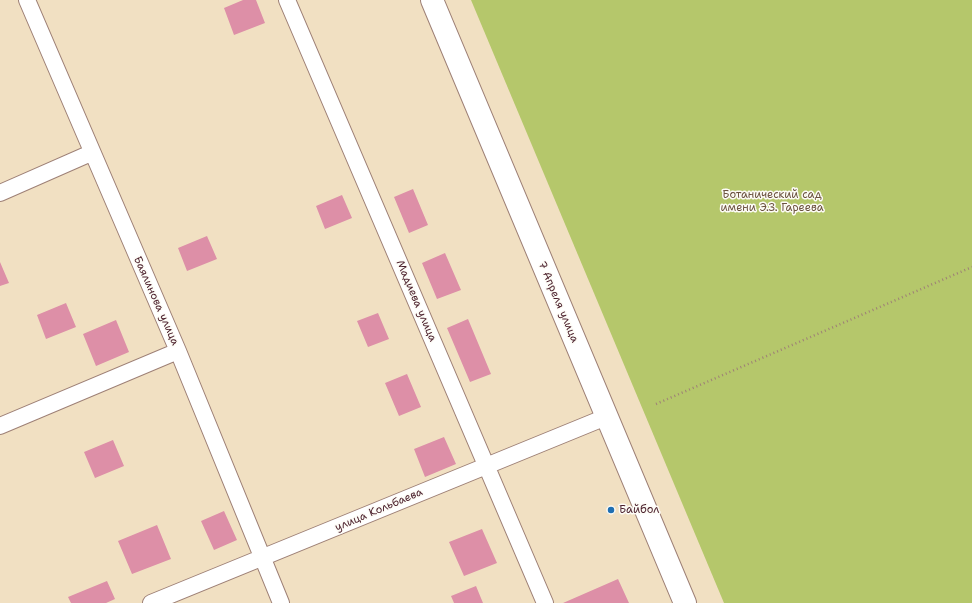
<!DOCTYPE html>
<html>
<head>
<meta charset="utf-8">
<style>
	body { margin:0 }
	canvas { display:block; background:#f1e0c2 }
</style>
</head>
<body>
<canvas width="972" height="603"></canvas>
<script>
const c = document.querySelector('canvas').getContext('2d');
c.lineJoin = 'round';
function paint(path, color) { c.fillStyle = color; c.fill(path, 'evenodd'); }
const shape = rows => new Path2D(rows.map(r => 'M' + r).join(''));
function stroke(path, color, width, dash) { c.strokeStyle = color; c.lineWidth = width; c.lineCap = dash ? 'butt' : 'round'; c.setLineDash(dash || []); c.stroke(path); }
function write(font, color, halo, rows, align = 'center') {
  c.font = font + ' "Shantell Sans",sans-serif'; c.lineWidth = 3; c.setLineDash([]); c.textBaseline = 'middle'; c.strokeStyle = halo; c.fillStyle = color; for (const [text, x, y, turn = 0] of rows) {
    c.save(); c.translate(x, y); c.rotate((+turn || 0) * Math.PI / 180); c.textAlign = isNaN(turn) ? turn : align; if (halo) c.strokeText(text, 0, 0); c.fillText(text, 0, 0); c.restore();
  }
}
const green = shape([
	[471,0,972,0,972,603,724,603]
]);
const building = shape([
	[243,0,256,0,265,23,234,35,224,8],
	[413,189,428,225,409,233,394,197],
	[342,195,352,218,325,229,316,206],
	[207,236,217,259,187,271,178,248],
	[445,253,461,290,437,299,422,263],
	[0,262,9,283,0,286],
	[66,303,76,327,46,339,37,315],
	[378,313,389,339,368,347,357,321],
	[468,319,491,374,470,382,447,328],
	[116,320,129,352,96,366,83,334],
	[407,374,421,407,399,416,385,383],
	[444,437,456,464,425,477,414,449],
	[113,440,124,466,95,478,84,452],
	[224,511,237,540,214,550,201,521],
	[157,525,171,559,132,574,118,541],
	[482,529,497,563,464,576,449,542],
	[618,579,629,603,563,603],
	[107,581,115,599,106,603,71,603,68,597],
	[476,586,483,603,454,603,451,596]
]);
const path = shape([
	[656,404,972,267]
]);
const street = shape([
	[27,0,178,351,281,603],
	[287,0,545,603],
	[0,193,91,153],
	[0,426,178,351],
	[151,603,606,417]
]);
const primary = shape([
	[432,0,685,603]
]);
const markers = [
	[611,510,4,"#1f6fb2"]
];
const parkNames = [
	["Ботанический сад",772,195],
	["имени Э.З. Гареева",772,208]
];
const streetNames = [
	["Баялинова улица",156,301,66],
	["Мадиева улица",416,301,67],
	["7 Апреля улица",558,302,67],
	["улица Кольбаева",379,510,-23]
];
const poiNames = [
	["Байбол",619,510]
];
paint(green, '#b5c76b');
paint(building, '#dd8fa7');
stroke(street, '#9e8076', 18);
stroke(primary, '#9e8076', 24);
stroke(path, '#9e8076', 2.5, [1, 3]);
stroke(street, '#fff', 16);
stroke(primary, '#fff', 22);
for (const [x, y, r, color] of markers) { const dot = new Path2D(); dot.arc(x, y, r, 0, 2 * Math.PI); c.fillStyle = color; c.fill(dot); stroke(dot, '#fdfcf7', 1.5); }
write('11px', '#6a513e', '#fdfcf7', parkNames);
write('11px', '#4a1f2b', '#fdfcf7', streetNames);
write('11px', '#4a1f2b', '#fdfcf7', poiNames, 'left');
</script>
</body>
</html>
